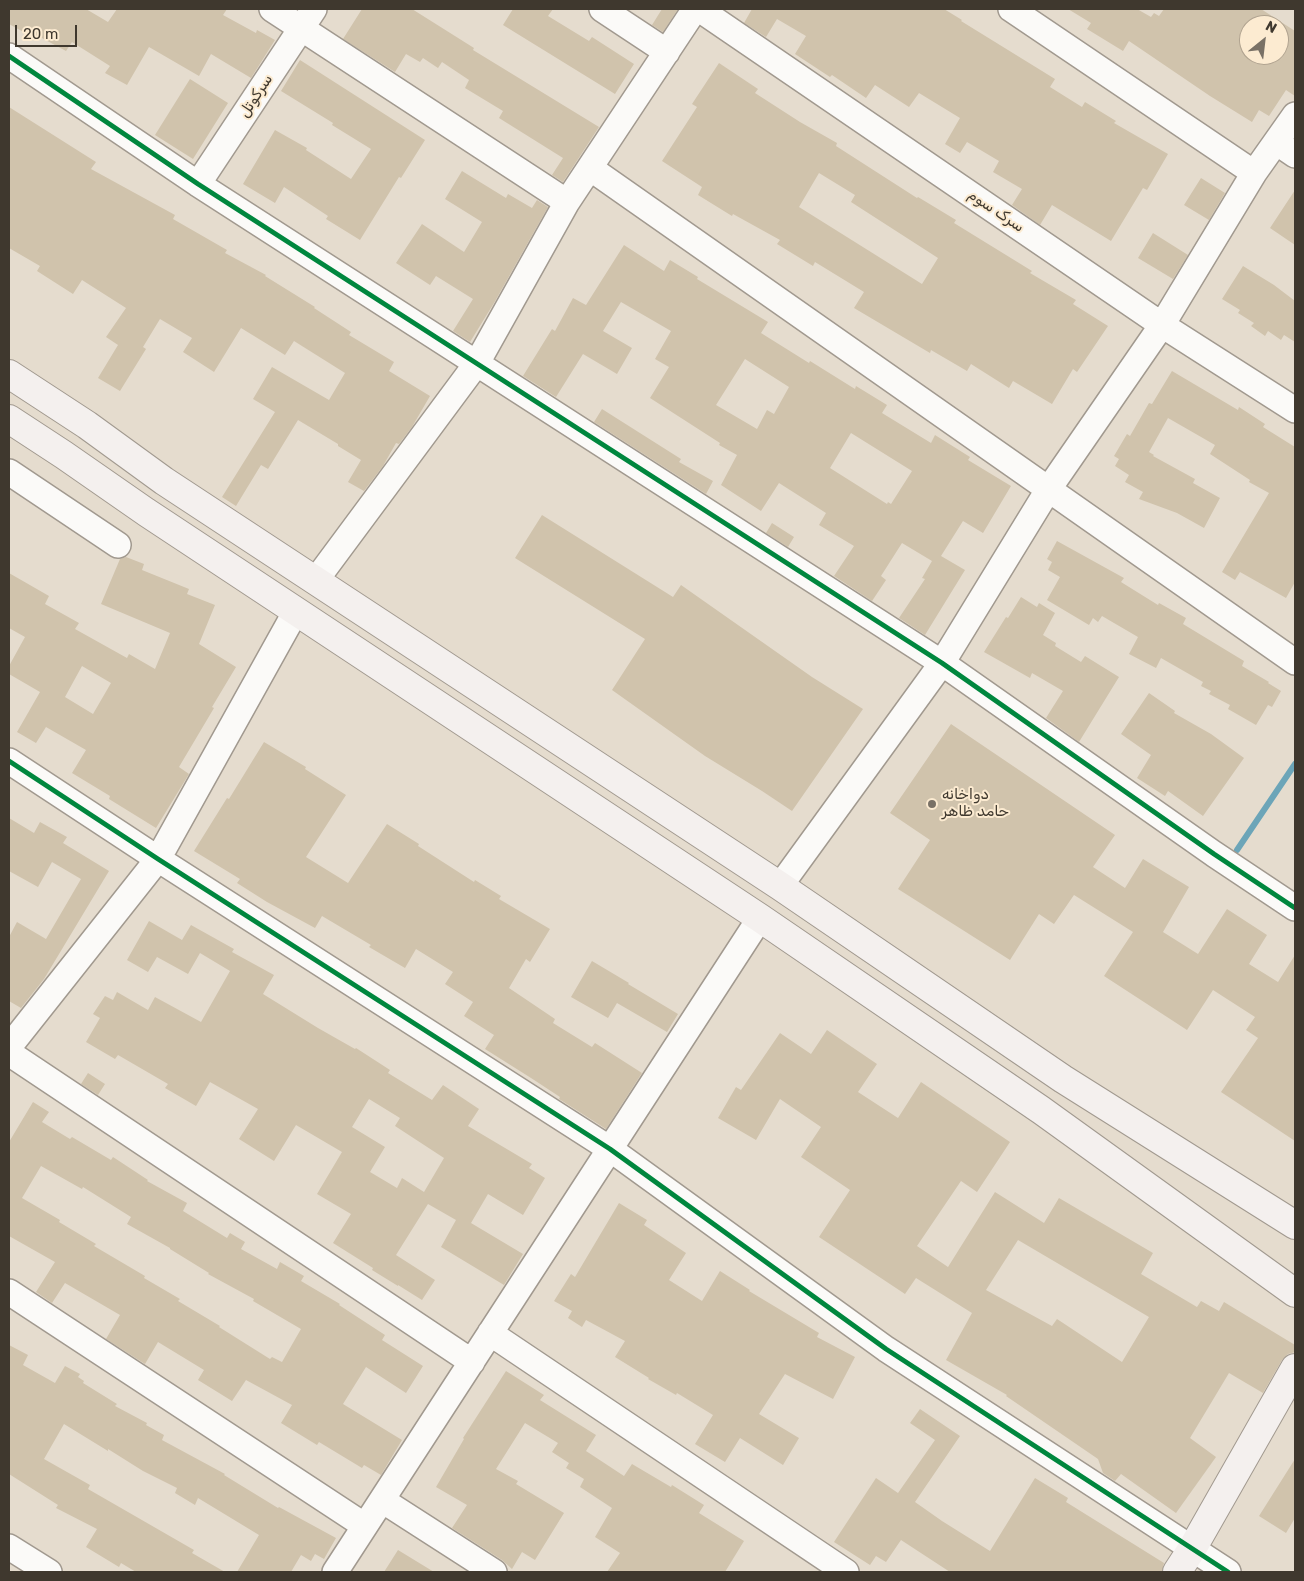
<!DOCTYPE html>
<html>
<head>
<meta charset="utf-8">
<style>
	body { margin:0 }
	#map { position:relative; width:1304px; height:1581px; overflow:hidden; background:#e5dcce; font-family:Rubik,sans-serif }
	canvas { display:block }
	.frame { position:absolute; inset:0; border:10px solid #3f382e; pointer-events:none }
	.north { position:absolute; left:1239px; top:15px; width:50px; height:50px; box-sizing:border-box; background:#fcebd1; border:1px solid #b0a390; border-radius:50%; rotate:29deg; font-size:14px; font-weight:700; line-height:20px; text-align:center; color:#3f382e }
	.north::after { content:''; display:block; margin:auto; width:18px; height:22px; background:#797166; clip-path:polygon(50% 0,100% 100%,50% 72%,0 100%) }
	.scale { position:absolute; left:15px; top:25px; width:62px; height:22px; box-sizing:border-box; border:2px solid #3f382e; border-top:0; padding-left:6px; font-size:15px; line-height:18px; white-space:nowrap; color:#3f382e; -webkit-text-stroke:4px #fcebd1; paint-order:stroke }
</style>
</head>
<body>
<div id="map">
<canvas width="1304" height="1581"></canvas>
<div class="frame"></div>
<div class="north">N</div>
<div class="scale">20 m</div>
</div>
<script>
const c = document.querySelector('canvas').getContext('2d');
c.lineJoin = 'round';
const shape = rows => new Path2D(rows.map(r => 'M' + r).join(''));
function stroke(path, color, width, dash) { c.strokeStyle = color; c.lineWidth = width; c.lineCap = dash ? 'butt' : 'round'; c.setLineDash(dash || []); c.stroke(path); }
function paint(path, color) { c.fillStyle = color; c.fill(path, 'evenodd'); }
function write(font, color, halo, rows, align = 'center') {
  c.font = font + ' Rubik,Cairo,sans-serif'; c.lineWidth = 4; c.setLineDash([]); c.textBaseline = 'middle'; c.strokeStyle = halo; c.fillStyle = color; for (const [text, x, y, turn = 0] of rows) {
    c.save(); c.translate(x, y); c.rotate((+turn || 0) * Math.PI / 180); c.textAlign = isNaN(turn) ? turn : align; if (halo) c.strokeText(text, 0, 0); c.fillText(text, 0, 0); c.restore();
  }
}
const stream = shape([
	[1237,850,1295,764]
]);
const building = shape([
	[9,9,86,9,108,22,117,9,227,9,223,15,256,33,257,30,275,40,251,78,211,54,199,76,149,47,127,85,105,73,110,66,72,42,66,51,40,37,38,40,9,24],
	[362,9,412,9,474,48,473,50,599,127,563,182,552,175,563,158,499,118,503,111,465,88,469,80,442,62,438,68,423,58,420,62,406,54,395,72,343,39],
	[513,9,553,9,548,16,589,41,592,37,634,64,615,94,503,25],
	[662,9,678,9,663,32,652,25],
	[752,9,944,9,962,20,961,21,1055,79,1050,87,1082,107,1085,102,1116,121,1114,123,1168,154,1147,190,1143,188,1111,241,1052,205,1040,225,1012,205,1022,189,993,172,999,161,967,142,960,153,945,144,960,118,919,93,909,107,875,85,866,98,832,75,830,77,795,54,806,36,777,19,766,37,744,23],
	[1068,9,1137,9,1151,17,1154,13,1159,16,1164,9,1261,9,1295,31,1295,96,1286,90,1269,116,1259,110,1252,122,1210,96,1129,41,1123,51,1087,29,1091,23],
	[1249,25,1279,25,1279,55,1249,55],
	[300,60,425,140,401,178,399,177,360,240,326,219,328,216,284,187,275,203,243,184,275,130,307,148,306,150,351,179,371,149,332,125,333,123,281,91],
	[719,63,758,89,755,93,800,122,837,143,836,146,917,198,918,197,956,220,954,223,1032,271,1030,273,1076,300,1073,304,1108,326,1077,372,1073,369,1052,404,1013,381,1009,388,971,364,967,371,931,350,930,353,854,308,864,292,815,262,813,266,777,244,780,240,733,214,732,216,698,195,702,187,662,161,697,107,692,104],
	[819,173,855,195,851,202,938,258,922,284,799,207],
	[190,79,228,103,193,159,155,135],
	[9,107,96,162,91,169,175,215,173,219,227,250,225,253,266,275,265,276,315,307,314,308,351,332,349,335,394,362,389,371,430,396,412,427,399,444,396,443,383,466,364,491,348,482,361,460,338,446,338,444,298,420,268,469,261,465,236,506,222,497,275,412,253,399,272,367,329,400,345,373,294,341,285,355,241,328,214,372,183,352,192,338,160,319,143,347,146,349,120,391,98,378,118,345,106,337,126,308,82,280,73,294,37,271,40,266,9,248],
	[462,171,506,198,508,194,532,208,537,200,548,207,494,303,470,342,453,331,473,299,436,276,430,285,396,263,422,224,464,252,482,222,445,199],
	[1201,178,1225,193,1209,220,1184,205],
	[1295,190,1295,245,1270,228],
	[1153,233,1188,255,1173,279,1138,258],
	[624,245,664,271,670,260,698,277,697,279,768,322,761,333,809,363,810,361,855,389,856,386,887,405,882,413,931,443,935,435,970,457,968,460,1011,486,983,533,963,521,941,556,965,570,925,635,899,618,925,579,922,578,932,561,902,543,881,576,886,580,872,601,834,576,854,546,819,525,826,513,779,483,761,511,721,485,737,455,719,445,720,443,650,398,669,367,655,359,671,331,621,302,603,331,632,348,617,374,583,354,556,397,523,376,552,329,555,331,573,298,586,305],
	[745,359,789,387,774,414,767,410,757,429,716,405],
	[851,433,912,471,891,504,888,502,887,504,830,468],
	[1243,266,1274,285,1295,301,1295,342,1284,335,1281,340,1268,331,1265,336,1251,326,1254,323,1238,313,1240,310,1222,299],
	[1172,371,1238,410,1239,407,1265,424,1263,427,1295,447,1295,582,1286,598,1240,572,1235,580,1222,572,1269,493,1249,482,1250,480,1210,454,1215,445,1168,418,1149,452,1154,455,1153,456,1195,479,1193,483,1220,498,1204,528,1177,513,1139,499,1143,492,1125,482,1129,475,1115,466,1119,459,1114,456,1127,434,1130,436,1149,403,1152,404],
	[602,409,681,459,679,462,713,481,706,494,594,422],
	[542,515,673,597,681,585,812,677,863,709,792,811,762,791,705,756,612,690,645,639,515,558],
	[772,523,794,537,788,547,766,533],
	[1057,541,1124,578,1121,582,1158,605,1159,603,1186,618,1183,624,1244,661,1242,666,1269,682,1268,683,1281,691,1272,707,1268,705,1256,725,1228,709,1230,705,1209,694,1211,691,1201,686,1203,682,1161,658,1156,668,1129,654,1138,637,1102,616,1098,622,1093,618,1089,625,1047,600,1060,577,1048,570,1052,562,1047,559],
	[126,557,144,564,142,570,189,589,187,594,215,605,199,644,236,667,212,707,214,708,179,767,189,774,156,828,109,799,110,796,72,773,86,750,46,727,36,743,17,732,40,692,9,674,9,666,25,637,9,628,9,573,49,596,45,604,79,623,75,629,127,658,129,654,155,669,170,633,101,604,120,559],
	[82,666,111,683,93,714,65,697],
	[1021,597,1037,607,1039,603,1055,613,1043,635,1056,643,1055,646,1081,662,1085,656,1119,677,1079,742,1046,718,1063,691,1032,673,1030,678,984,652,1006,617,1008,618],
	[1149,693,1175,711,1174,713,1211,734,1244,758,1203,816,1168,791,1165,796,1137,778,1151,755,1121,734],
	[951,724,1115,835,1093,867,1125,888,1143,859,1189,887,1163,932,1198,954,1227,909,1267,935,1249,964,1278,982,1295,955,1295,1141,1221,1092,1258,1038,1246,1030,1255,1017,1213,990,1187,1030,1104,976,1133,932,1074,895,1054,924,1039,914,1010,960,898,889,930,840,890,813],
	[264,742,306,767,305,769,346,795,306,857,348,883,387,824,419,844,418,846,474,882,475,880,501,896,499,899,550,929,530,962,526,959,509,988,555,1019,553,1023,592,1047,595,1043,642,1073,606,1129,559,1099,560,1097,531,1078,485,1049,494,1035,464,1016,473,1002,445,984,453,972,416,949,405,968,369,947,371,945,322,916,315,928,267,902,237,883,240,879,194,851,227,798,229,799],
	[9,818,34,833,40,822,67,837,63,843,109,871,44,979,21,1008,9,1001,9,937,17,922,46,939,81,879,52,862,38,887,9,871],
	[149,921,182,940,191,925,234,949,232,952,274,975,263,994,318,1028,355,1049,356,1048,390,1070,388,1073,432,1100,443,1085,479,1109,468,1126,532,1164,529,1168,545,1178,523,1215,488,1194,471,1223,523,1254,504,1285,441,1247,456,1220,428,1204,396,1255,435,1280,422,1300,398,1285,398,1286,372,1270,373,1268,333,1243,351,1214,317,1194,342,1152,296,1125,274,1161,239,1139,258,1109,210,1082,196,1106,165,1088,168,1084,118,1055,115,1059,86,1042,100,1018,93,1014,105,996,113,1000,117,992,148,1010,155,997,201,1022,230,971,200,953,188,974,157,957,148,972,127,960],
	[369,1099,400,1118,395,1126,444,1158,424,1192,402,1178,397,1188,370,1172,385,1147,352,1127],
	[592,961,629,983,628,984,678,1014,667,1032,617,1003,608,1018,571,997],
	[827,1030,877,1064,858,1092,898,1118,921,1082,1010,1142,977,1192,961,1181,917,1246,948,1267,995,1192,1044,1223,1059,1198,1153,1253,1141,1274,1197,1307,1201,1301,1219,1311,1224,1302,1295,1345,1295,1352,1288,1354,1282,1360,1263,1393,1229,1373,1190,1438,1216,1457,1176,1513,1121,1474,1115,1481,1103,1473,1098,1459,1006,1396,1007,1395,946,1360,972,1313,916,1278,905,1294,819,1237,850,1190,801,1157,821,1127,780,1099,756,1140,718,1118,736,1087,741,1090,780,1033,811,1054],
	[1018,1240,1149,1317,1122,1362,1057,1319,1052,1326,986,1290],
	[88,1073,105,1084,98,1095,81,1084],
	[33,1102,49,1112,42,1122,70,1139,72,1137,111,1160,113,1157,148,1180,147,1181,187,1203,183,1211,227,1238,230,1233,245,1242,241,1249,277,1269,280,1262,304,1276,301,1281,340,1304,339,1305,385,1335,382,1340,423,1366,406,1393,366,1367,343,1404,402,1440,381,1475,364,1465,362,1468,319,1442,317,1445,281,1423,292,1405,246,1380,232,1401,198,1380,204,1370,158,1342,145,1364,106,1339,120,1315,65,1283,52,1303,36,1292,55,1262,9,1236,9,1142],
	[41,1166,82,1189,83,1187,131,1217,127,1224,170,1248,170,1249,209,1273,208,1274,254,1299,253,1301,301,1329,282,1362,272,1357,270,1359,219,1327,220,1326,178,1301,180,1299,144,1278,145,1276,94,1246,96,1244,59,1222,60,1220,22,1198],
	[619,1203,647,1220,644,1225,686,1253,669,1280,702,1301,720,1271,750,1290,749,1291,819,1333,817,1337,855,1357,833,1399,785,1374,759,1414,799,1438,783,1465,740,1438,725,1462,695,1444,713,1415,677,1393,676,1395,648,1379,649,1378,615,1357,625,1341,586,1320,582,1327,568,1318,572,1311,554,1301,571,1274,575,1277],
	[9,1345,28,1355,23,1365,55,1383,65,1366,80,1374,78,1377,84,1381,83,1383,117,1404,115,1406,147,1423,146,1425,164,1435,162,1440,225,1474,224,1475,278,1508,279,1507,336,1538,324,1559,315,1554,311,1561,301,1555,291,1572,237,1572,259,1535,198,1498,195,1505,175,1493,177,1488,143,1471,108,1449,108,1451,64,1424,44,1459,90,1485,88,1489,194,1550,192,1553,225,1572,136,1572,121,1563,119,1567,86,1547,97,1529,56,1508,58,1505,9,1474],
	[506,1371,544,1395,540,1400,596,1435,586,1451,624,1476,632,1464,671,1487,672,1485,704,1505,699,1513,744,1541,725,1572,607,1572,620,1553,595,1537,612,1508,580,1487,584,1479,566,1468,569,1463,552,1452,558,1443,525,1423,496,1469,518,1481,516,1484,564,1513,535,1560,522,1552,512,1569,502,1560,452,1528,467,1505,436,1487,464,1439,463,1438],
	[920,1409,960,1436,915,1502,942,1521,990,1551,1035,1478,1068,1498,1066,1502,1164,1563,1162,1572,950,1572,901,1540,886,1562,876,1556,870,1565,834,1542,876,1478,898,1493,935,1440,910,1423],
	[1295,1459,1295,1518,1286,1533,1259,1516],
	[398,1550,434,1572,384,1572]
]);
const minor = shape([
	[272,9,567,202],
	[602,9,667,52],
	[699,9,1162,325,1295,410],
	[1011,9,1254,173],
	[9,56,198,184,942,663,1214,854,1295,908],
	[1276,142,1295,155],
	[590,168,1295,662],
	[198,184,314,9],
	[9,472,118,545],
	[316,580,477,363,567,202,695,9],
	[9,761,158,859,610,1149,886,1349,1228,1572],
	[780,886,942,663,1048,490,1162,325,1254,173,1295,115],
	[9,1047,158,859,296,611],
	[9,1053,472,1362],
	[9,1292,365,1526],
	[490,1333,846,1572],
	[382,1500,494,1572],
	[9,1547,49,1572],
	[335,1572,760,918]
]);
const secondary = shape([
	[9,374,87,425,164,481,780,886,1063,1079,1295,1225],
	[9,419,64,455,146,512,760,918,1041,1110,1295,1293],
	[1177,1572,1192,1549,1295,1368]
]);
const cycleway = shape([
	[9,56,198,184,942,663,1214,854,1295,908],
	[9,761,158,859,610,1149,886,1349,1228,1572]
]);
const markers = [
	[932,804,5,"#797166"]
];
const streetNames = [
	["سرکوتل",256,96,-57],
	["سرک سوم",996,211,34]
];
const poiNames = [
	["دواخانه",942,795],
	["حامد ظاهر",942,812]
];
stroke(stream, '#6ca5b8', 6);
paint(building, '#d0c3ac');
stroke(minor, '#a1998f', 28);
stroke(secondary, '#a1998f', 30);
stroke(minor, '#fbfaf8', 25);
stroke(secondary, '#f4f0ee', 28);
stroke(cycleway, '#00873e', 5);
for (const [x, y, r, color] of markers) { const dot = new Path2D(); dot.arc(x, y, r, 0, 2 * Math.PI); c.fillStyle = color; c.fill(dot); stroke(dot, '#fcebd1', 2); }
write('15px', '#3f382e', '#fcebd1', streetNames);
write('15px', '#3f382e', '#fcebd1', poiNames, 'left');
</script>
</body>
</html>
